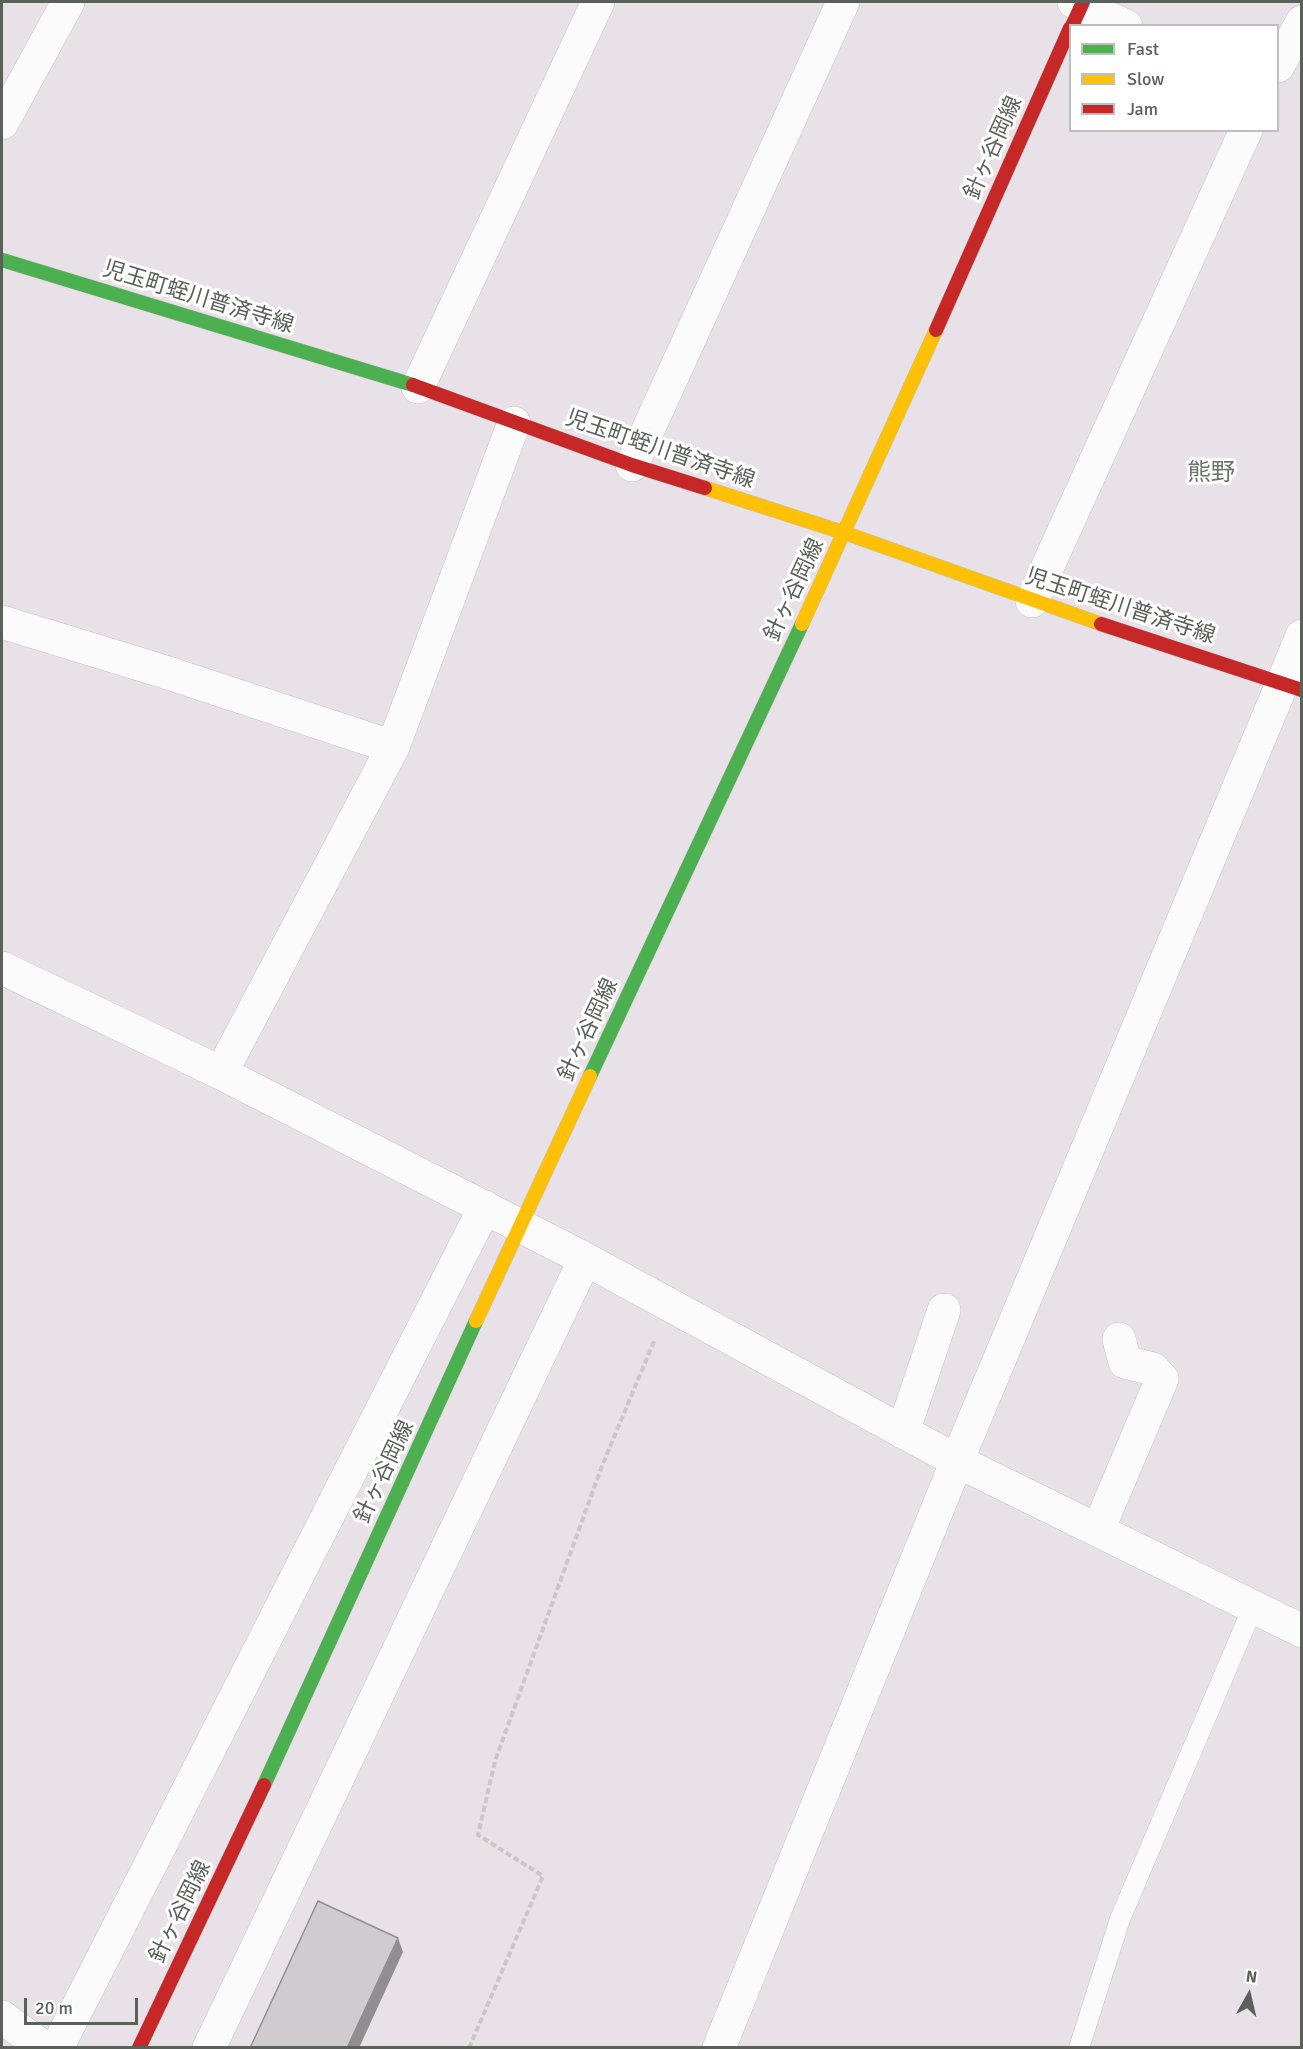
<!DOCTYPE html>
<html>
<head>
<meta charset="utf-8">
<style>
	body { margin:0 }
	#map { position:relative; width:1303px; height:2049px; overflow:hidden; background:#e8e2e8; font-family:Signika,sans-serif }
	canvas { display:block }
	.frame { position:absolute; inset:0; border:3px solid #5a6158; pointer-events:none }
	.legend { position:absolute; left:1069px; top:24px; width:210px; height:108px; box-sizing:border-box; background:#fff; border:2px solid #bdc0bc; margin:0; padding:8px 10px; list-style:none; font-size:18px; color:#5a6158 }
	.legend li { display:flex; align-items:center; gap:12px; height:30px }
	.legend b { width:30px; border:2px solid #bdc0bc }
	.north { position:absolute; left:1219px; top:1965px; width:60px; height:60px; -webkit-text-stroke:4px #fff; paint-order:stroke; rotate:8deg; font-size:16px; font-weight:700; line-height:24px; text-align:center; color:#5a6158 }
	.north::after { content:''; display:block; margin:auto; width:21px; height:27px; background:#5a6158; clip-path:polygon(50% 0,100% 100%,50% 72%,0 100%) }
	.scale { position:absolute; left:24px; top:1998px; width:114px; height:27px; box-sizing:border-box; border:3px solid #5a6158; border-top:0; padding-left:8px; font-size:18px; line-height:21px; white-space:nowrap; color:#5a6158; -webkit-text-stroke:4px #fff; paint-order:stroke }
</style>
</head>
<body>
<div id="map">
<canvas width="1303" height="2049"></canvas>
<div class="frame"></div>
<ul class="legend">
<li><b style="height:8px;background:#4caf50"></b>Fast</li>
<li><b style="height:8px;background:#ffc107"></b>Slow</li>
<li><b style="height:8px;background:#c62828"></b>Jam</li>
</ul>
<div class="north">N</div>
<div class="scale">20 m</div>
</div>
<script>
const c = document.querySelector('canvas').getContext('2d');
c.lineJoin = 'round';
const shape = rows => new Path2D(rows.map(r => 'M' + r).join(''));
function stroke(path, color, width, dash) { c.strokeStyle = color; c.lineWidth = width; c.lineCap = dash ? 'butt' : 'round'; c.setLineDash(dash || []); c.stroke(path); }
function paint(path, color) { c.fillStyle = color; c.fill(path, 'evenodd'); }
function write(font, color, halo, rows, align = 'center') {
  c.font = font + ' Signika,"Noto Sans JP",sans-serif'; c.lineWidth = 6; c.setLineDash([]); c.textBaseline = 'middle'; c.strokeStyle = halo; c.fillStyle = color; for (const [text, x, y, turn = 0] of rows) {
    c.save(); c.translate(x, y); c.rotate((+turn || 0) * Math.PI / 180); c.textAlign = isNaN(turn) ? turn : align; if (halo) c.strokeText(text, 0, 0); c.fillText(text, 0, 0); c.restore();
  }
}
const path = shape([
	[469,2048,543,1876,478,1835,495,1761,602,1466,655,1339]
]);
const lane = shape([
	[1079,2048,1120,1919,1253,1607]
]);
const street = shape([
	[1074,2,1126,26],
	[1278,66,1302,22],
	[2,123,68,2],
	[418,387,598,2],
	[632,465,843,2],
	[1032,601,1246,130],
	[2,622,162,671,393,747],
	[2,968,221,1073,585,1259,209,2048],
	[221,1073,393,747,514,423],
	[585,1259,957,1461,1302,1631],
	[903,1432,944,1310],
	[1098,1530,1162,1379,1153,1369,1125,1362,1119,1339],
	[2,2017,44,2048],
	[57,2048,485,1207],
	[719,2048,957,1461,1302,636]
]);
const fast = shape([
	[2,260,413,385],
	[590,1076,802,624],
	[264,1785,476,1321]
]);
const slow = shape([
	[705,488,845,533,1101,624],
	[802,624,936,330],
	[476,1321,590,1076]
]);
const jam = shape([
	[1072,26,1083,2],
	[936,330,1070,28],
	[413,385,632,465,705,488],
	[1101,624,1302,690],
	[139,2048,264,1785]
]);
const shadedWall = shape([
	[398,1938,403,1952,359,2048,347,2048]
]);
const building = shape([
	[318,1901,398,1938,347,2048,250,2048,318,1901]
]);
const streetNames = [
	["針ヶ谷岡線",994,148,-66],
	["児玉町蛭川普済寺線",198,298,17],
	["児玉町蛭川普済寺線",660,450,19],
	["針ヶ谷岡線",795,590,-65],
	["児玉町蛭川普済寺線",1120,607,18],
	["針ヶ谷岡線",589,1030,-65],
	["針ヶ谷岡線",385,1472,-65],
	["針ヶ谷岡線",181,1912,-64]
];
const neighbourhoodNames = [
	["熊野",1211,474]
];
stroke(lane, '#c4c3c3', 21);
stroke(street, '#c4c3c3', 34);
stroke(fast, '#c3c3c2', 15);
stroke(slow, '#c3c3c2', 15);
stroke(jam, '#c3c3c2', 15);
stroke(path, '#cac7c4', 4, [6, 3]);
stroke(lane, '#fcfbfc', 20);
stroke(street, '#fcfbfc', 33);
stroke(fast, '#4caf50', 14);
stroke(slow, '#ffc107', 14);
stroke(jam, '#c62828', 14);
paint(shadedWall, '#918e91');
paint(building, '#cfcbcf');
stroke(building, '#918e91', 1.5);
write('22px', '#5a6158', '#fff', streetNames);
write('24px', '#6c7369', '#fff', neighbourhoodNames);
</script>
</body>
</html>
